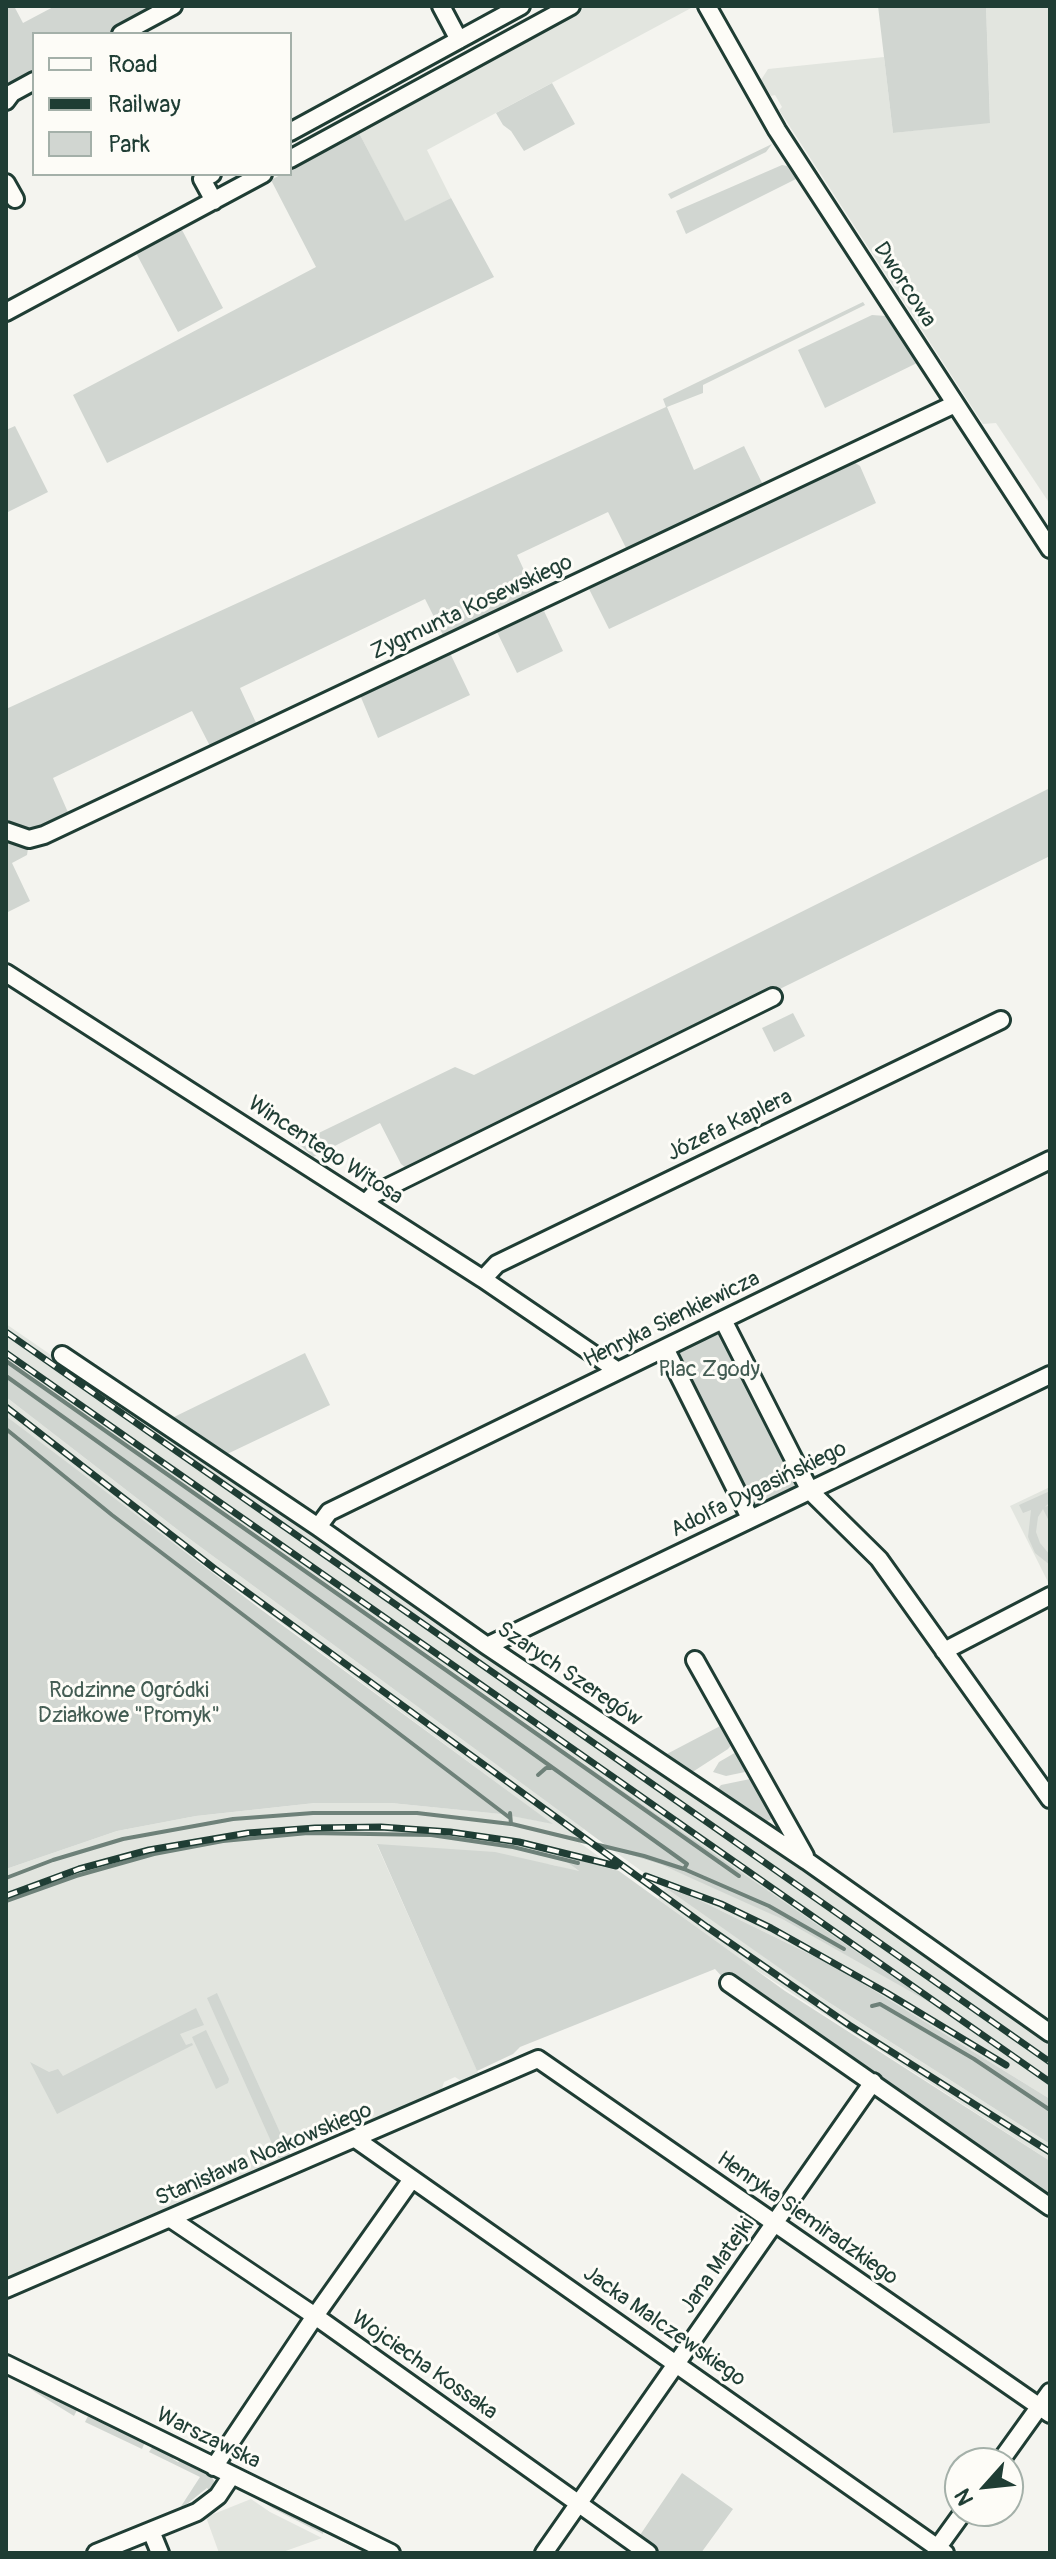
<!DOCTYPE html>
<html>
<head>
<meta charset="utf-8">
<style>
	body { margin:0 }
	#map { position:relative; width:1056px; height:2559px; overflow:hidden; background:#f4f4ef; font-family:Pangolin,sans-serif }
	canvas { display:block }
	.frame { position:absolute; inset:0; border:8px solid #1f3d34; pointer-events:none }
	.legend { position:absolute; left:32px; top:32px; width:260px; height:144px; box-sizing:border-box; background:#fdfcf7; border:2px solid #a4b0a9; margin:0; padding:10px 14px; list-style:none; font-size:24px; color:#1f3d34 }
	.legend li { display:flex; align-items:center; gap:16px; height:40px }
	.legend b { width:40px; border:2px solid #a4b0a9 }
	.north { position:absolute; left:944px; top:2447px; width:80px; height:80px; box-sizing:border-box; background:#fdfcf7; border:2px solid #a4b0a9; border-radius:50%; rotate:243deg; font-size:22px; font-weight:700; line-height:32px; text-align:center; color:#1f3d34 }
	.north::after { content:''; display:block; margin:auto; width:28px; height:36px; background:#1f3d34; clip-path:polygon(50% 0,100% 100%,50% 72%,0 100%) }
</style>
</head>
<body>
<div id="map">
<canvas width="1056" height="2559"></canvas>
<div class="frame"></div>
<ul class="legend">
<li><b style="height:10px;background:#fdfcf7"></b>Road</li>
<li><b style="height:10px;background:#1f3d34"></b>Railway</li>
<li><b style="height:22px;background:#d1d6d1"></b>Park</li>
</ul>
<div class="north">N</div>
</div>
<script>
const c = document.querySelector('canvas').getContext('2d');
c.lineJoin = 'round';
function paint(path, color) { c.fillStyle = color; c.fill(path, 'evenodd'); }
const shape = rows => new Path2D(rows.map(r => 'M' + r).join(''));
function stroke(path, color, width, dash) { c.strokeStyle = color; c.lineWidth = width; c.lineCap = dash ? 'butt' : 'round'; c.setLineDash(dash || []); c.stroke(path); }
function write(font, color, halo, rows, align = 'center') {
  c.font = font + ' Pangolin,sans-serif'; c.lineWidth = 6; c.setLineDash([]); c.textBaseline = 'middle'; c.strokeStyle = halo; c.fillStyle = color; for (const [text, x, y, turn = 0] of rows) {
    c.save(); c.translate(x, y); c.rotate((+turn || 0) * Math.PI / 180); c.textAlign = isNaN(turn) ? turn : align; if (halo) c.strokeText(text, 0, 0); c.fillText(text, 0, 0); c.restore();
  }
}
const built = shape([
	[587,6,693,7,427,150,451,198,405,222,358,131],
	[986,6,1050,6,1050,504,996,423,983,424,779,110,782,107,775,95,771,96,761,80,768,69,884,57,893,133,990,122],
	[6,1324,598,1731,1050,2036,1050,2099,836,1967,695,1898,676,1893,822,1998,1050,2144,1050,2161,744,1962,658,1899,665,1888,611,1849,661,1865,720,1889,782,1919,917,1994,533,1729,6,1361],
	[6,1397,187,1537,584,1829,576,1840,619,1871,559,1855,581,1873,553,1865,377,1845,479,2075,463,2082,455,2077,444,2082,441,2092,359,2129,354,2120,288,2150,292,2159,6,2279,6,1869,117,1831,196,1816,315,1803,391,1803,502,1814,551,1823,70,1466,6,1416],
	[1050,1487,1050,1586,1010,1506],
	[251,2499,270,2512,322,2538,280,2553,219,2553,206,2517]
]);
const green = shape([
	[6,6,14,6,23,23,55,6,158,6,106,34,34,34,34,73,6,88],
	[878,6,986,6,990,123,893,133],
	[552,83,575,124,524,151,511,131,503,125,496,113],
	[358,131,405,221,451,198,494,277,107,463,73,395,316,267,271,180,282,174,290,174,290,170],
	[772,144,766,152,671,199,668,194],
	[782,165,787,166,796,179,686,234,676,211],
	[181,228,223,308,178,332,136,253],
	[863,302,865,305,703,385,703,393,667,407,694,470,744,446,764,487,628,552,608,512,517,555,535,594,444,637,425,599,240,688,258,727,212,750,192,711,53,778,70,817,32,833,6,826,6,709,666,407,663,399],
	[872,315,886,316,917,363,825,408,798,350],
	[15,426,48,492,6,513,6,430],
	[849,459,860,466,876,503,609,629,589,589,595,581],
	[544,611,563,651,517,673,497,632],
	[450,653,470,695,378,738,360,695],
	[1050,788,1050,856,410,1171,401,1164,380,1123,313,1157,298,1143,455,1067,474,1075],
	[6,835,29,842,27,855,12,863,30,901,6,913],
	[793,1013,805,1036,774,1052,762,1028],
	[716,1332,725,1337,794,1479,795,1490,755,1510,751,1510,672,1352],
	[305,1353,330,1405,225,1455,172,1418],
	[6,1361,533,1729,931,2003,782,1919,662,1865,611,1849,187,1537,6,1397],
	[6,1416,259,1608,553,1824,501,1814,391,1803,315,1803,196,1816,117,1831,6,1869],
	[1050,1491,1050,1502,1045,1507,1050,1505,1050,1523,1043,1509,1038,1517,1036,1532,1040,1543,1050,1555,1050,1565,1035,1553,1028,1537,1031,1510,1023,1513,1019,1505],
	[724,1724,732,1744,728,1749,694,1771,686,1771,663,1756],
	[738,1751,749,1767,745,1772,726,1776,713,1772,719,1762],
	[755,1778,776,1812,770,1820,760,1823,715,1792,721,1785],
	[377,1844,495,1852,579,1871,556,1854,619,1871,785,1991,1050,2161,1050,2197,736,1978,725,1980,715,1969,520,2047,513,2054,477,2071],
	[666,1888,695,1898,836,1967,1050,2099,1050,2144,822,1998],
	[217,1993,292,2159,286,2162,278,2157,207,1998],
	[196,2008,204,2025,180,2034,186,2045,192,2043,193,2045,57,2114,30,2062,49,2072,58,2069,63,2076],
	[206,2030,229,2079,228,2083,216,2089,192,2037],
	[33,2385,77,2410,74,2416,35,2392,31,2389],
	[89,2414,146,2440,142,2449,85,2422],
	[154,2445,174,2455,173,2459,178,2462,182,2458,210,2473,214,2481,212,2494,207,2488,178,2511,200,2477,149,2452],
	[682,2473,733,2509,701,2553,660,2553,638,2538],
	[258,2496,324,2528,323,2534,274,2509,257,2498]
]);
const stream = shape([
	[6,1361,739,1876],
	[6,1376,687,1864,684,1869],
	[6,1429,112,1515,510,1818],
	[538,1775,546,1768,551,1768],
	[512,1824,644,1856,684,1869,769,1906,844,1949],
	[6,1878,53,1860,123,1839,233,1819,313,1813,417,1813,511,1824,510,1813],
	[6,1901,76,1876,154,1854,223,1841,308,1833,431,1835,513,1847,578,1863],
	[872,2006,880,2004,974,2059,1050,2110]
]);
const minor = shape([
	[441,6,459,40],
	[707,6,777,130,1050,549],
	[121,34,173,6],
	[6,101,12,93,34,81],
	[290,132,521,6],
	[290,159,571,6],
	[212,174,202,179,214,201],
	[6,183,15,199],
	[6,312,263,174],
	[6,831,29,839,44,835,955,404],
	[6,973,483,1279,618,1371],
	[366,1203,374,1194,773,997],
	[483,1279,497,1264,1001,1020],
	[723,1320,810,1491,879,1559,1050,1799],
	[665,1348,750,1518],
	[62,1355,318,1527,487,1646,807,1861,1050,2033],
	[318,1527,329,1512,1050,1160],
	[487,1646,1050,1375],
	[944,1651,1050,1596],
	[695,1660,805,1856],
	[729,1983,1050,2207],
	[357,2140,945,2553],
	[171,2219,315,2316,648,2553],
	[6,2289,538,2059,1050,2414],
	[6,2364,391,2553],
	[999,2463,1050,2392],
	[214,2467,315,2316,412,2179],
	[151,2531,160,2553],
	[938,2547,964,2511],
	[96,2553,197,2512,218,2496,232,2475],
	[544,2553,873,2082]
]);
const rail = shape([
	[6,1332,1050,2062],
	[6,1353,1050,2082],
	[6,1407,215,1569,707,1927,849,2025,1050,2152],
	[646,1876,721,1904,771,1928,887,1993,1006,2065],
	[6,1896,79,1869,149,1850,248,1833,315,1828,381,1827,450,1832,519,1842,616,1866]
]);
const streetNames = [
	["Dworcowa",904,285,57],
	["Zygmunta Kosewskiego",472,608,-25],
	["Józefa Kaplera",730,1126,-26],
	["Wincentego Witosa",325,1151,33],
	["Henryka Sienkiewicza",672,1320,-26],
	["Adolfa Dygasińskiego",759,1490,-26],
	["Szarych Szeregów",569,1675,34],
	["Stanisława Noakowskiego",264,2155,-23],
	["Henryka Siemiradzkiego",807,2219,35],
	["Jana Matejki",718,2266,-55],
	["Jacka Malczewskiego",664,2327,35],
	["Wojciecha Kossaka",424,2366,35],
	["Warszawska",208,2439,26]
];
const parkNames = [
	["Plac Zgody",709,1370],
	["Rodzinne Ogródki",129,1691],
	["Działkowe \"Promyk\"",129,1716]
];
paint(built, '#e2e5df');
paint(green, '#d1d6d1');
stroke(stream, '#6e8179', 4);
stroke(minor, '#1f3d34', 22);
stroke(minor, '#fdfcf7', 16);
stroke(rail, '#1f3d34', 7);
stroke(rail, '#fdfcf7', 4, [12]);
write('22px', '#1f3d34', '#fdfcf7', streetNames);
write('22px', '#435c53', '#fdfcf7', parkNames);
</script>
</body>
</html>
